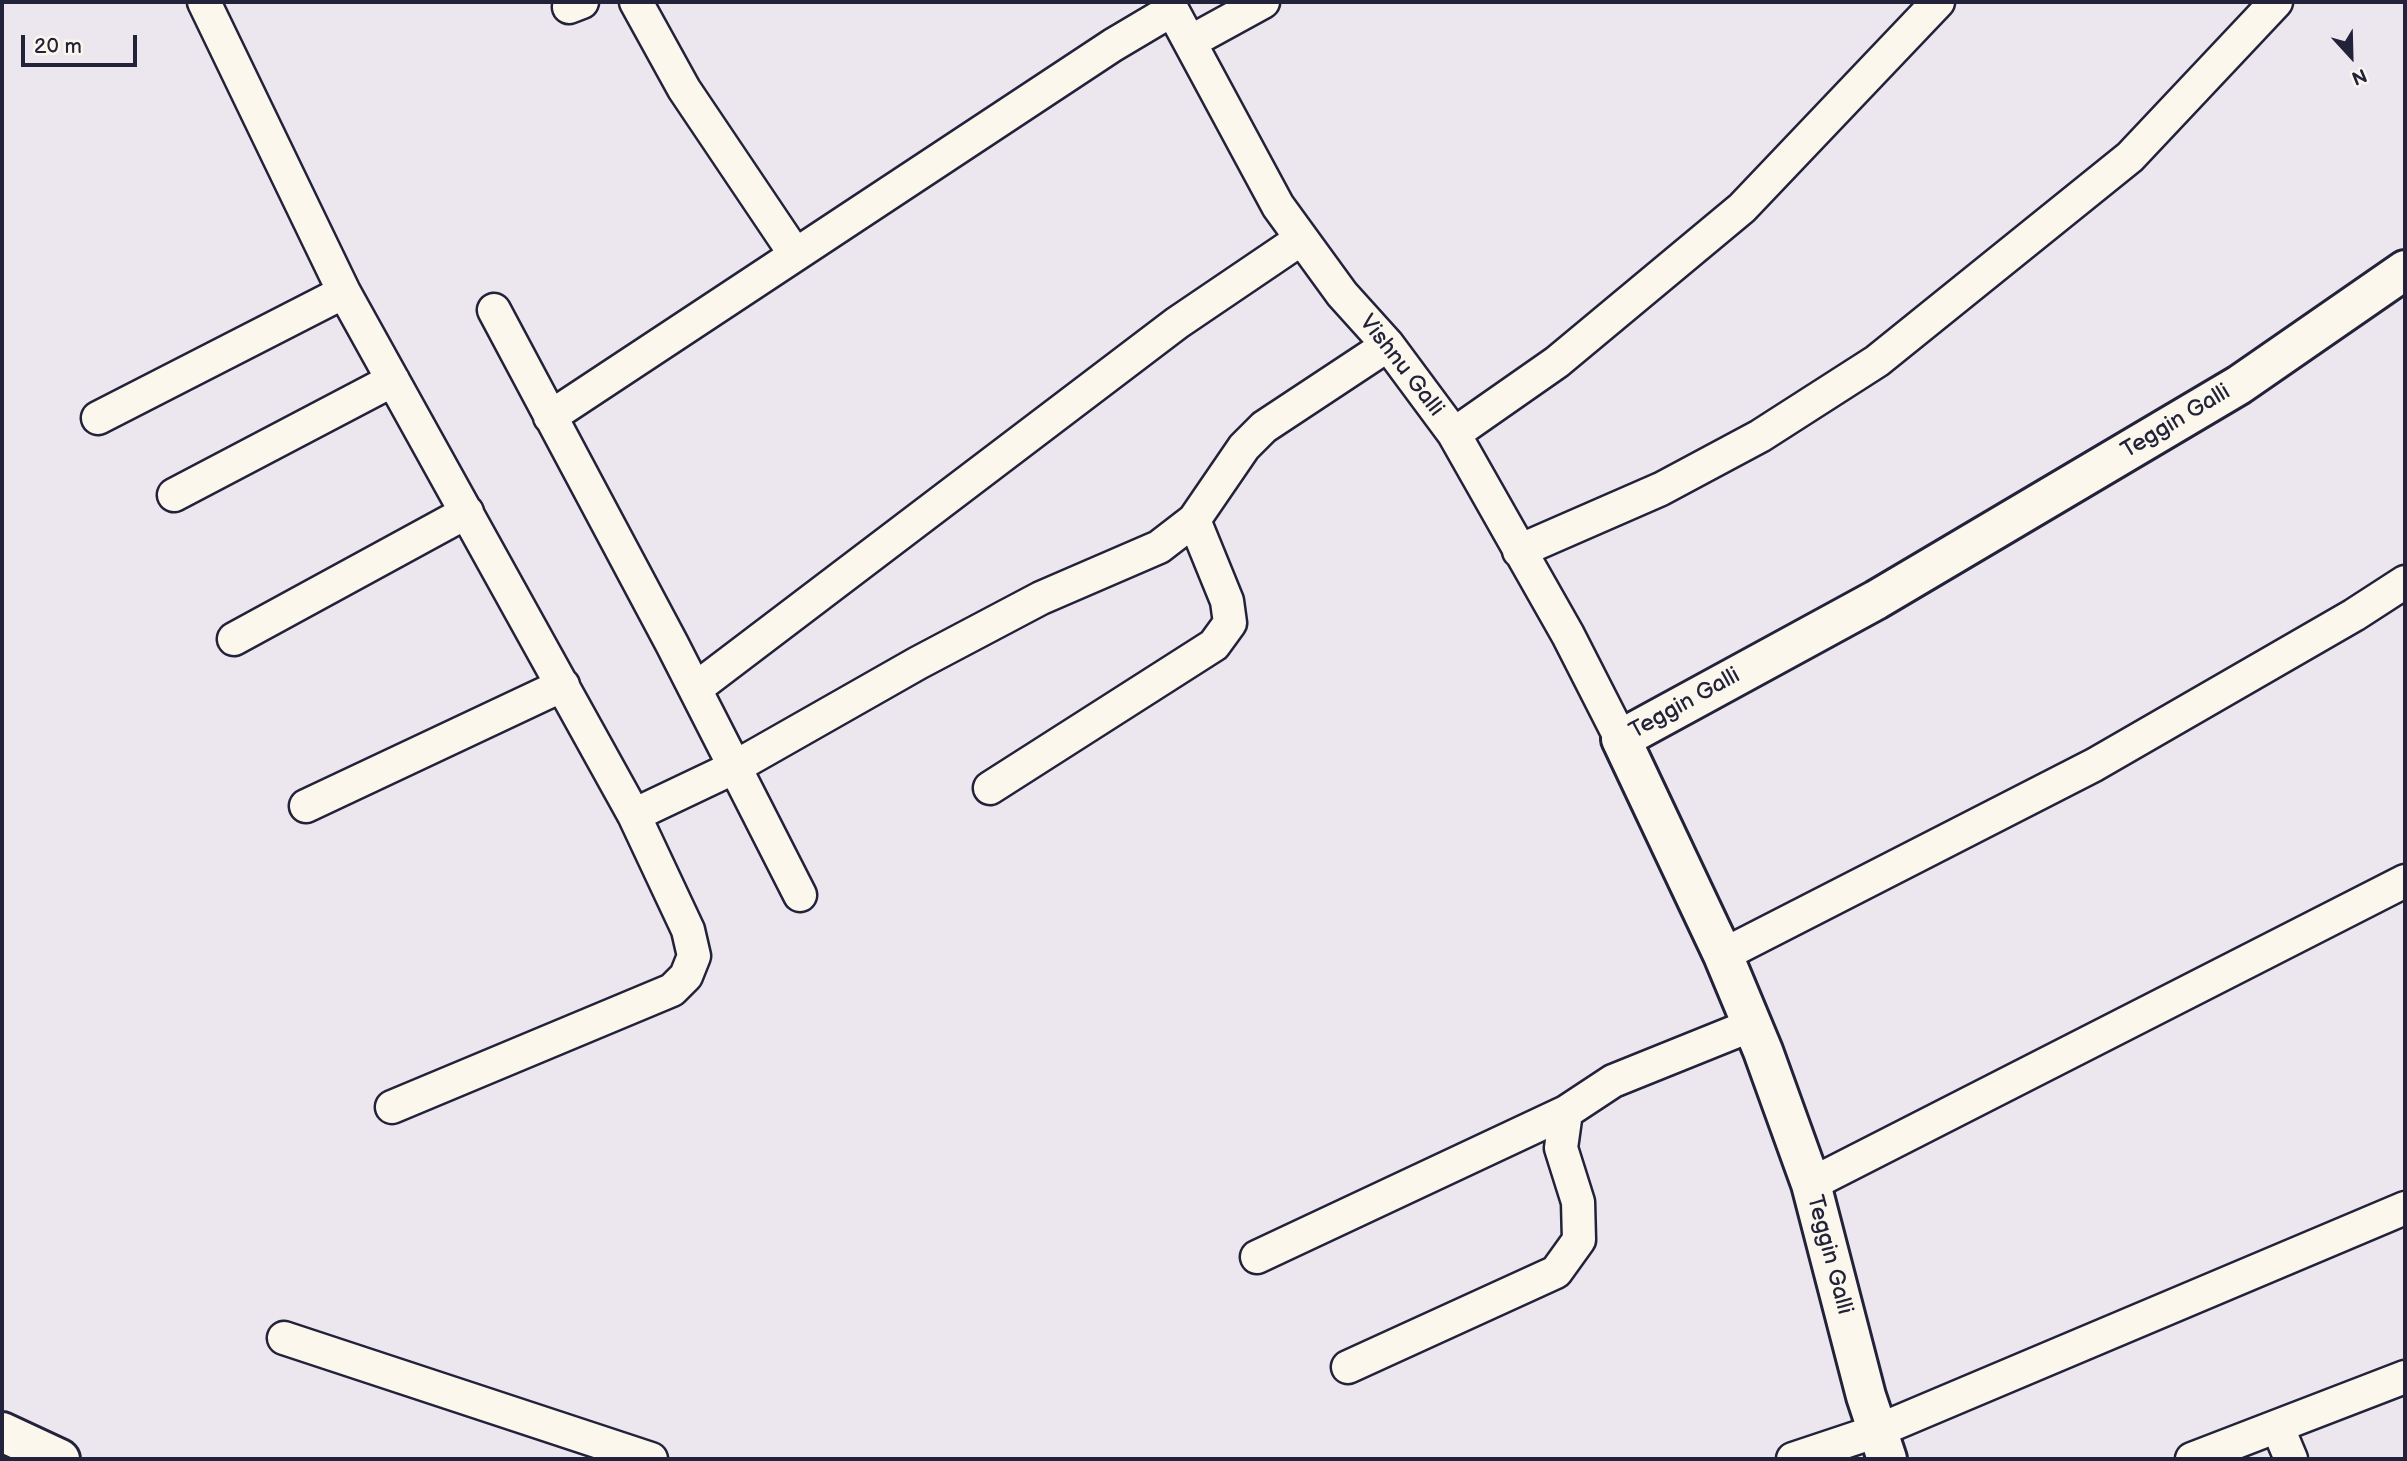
<!DOCTYPE html>
<html>
<head>
<meta charset="utf-8">
<style>
	body { margin:0 }
	#map { position:relative; width:2407px; height:1461px; overflow:hidden; background:#ece6ee; font-family:"Balsamiq Sans",sans-serif }
	canvas { display:block }
	.frame { position:absolute; inset:0; border:4px solid #22223b; pointer-events:none }
	.north { position:absolute; left:2316px; top:21px; width:70px; height:70px; -webkit-text-stroke:5px #fbf7ec; paint-order:stroke; rotate:158deg; font-size:19px; font-weight:700; line-height:28px; text-align:center; color:#22223b }
	.north::after { content:''; display:block; margin:auto; width:24px; height:32px; background:#22223b; clip-path:polygon(50% 0,100% 100%,50% 72%,0 100%) }
	.scale { position:absolute; left:21px; top:35px; width:116px; height:32px; box-sizing:border-box; border:4px solid #22223b; border-top:0; padding-left:9px; font-size:21px; line-height:24px; white-space:nowrap; color:#22223b; -webkit-text-stroke:5px #fbf7ec; paint-order:stroke }
</style>
</head>
<body>
<div id="map">
<canvas width="2407" height="1461"></canvas>
<div class="frame"></div>
<div class="north">N</div>
<div class="scale">20 m</div>
</div>
<script>
const c = document.querySelector('canvas').getContext('2d');
c.lineJoin = 'round';
const shape = rows => new Path2D(rows.map(r => 'M' + r).join(''));
function stroke(path, color, width, dash) { c.strokeStyle = color; c.lineWidth = width; c.lineCap = dash ? 'butt' : 'round'; c.setLineDash(dash || []); c.stroke(path); }
function write(font, color, halo, rows, align = 'center') {
  c.font = font + ' "Balsamiq Sans",sans-serif'; c.lineWidth = 5; c.setLineDash([]); c.textBaseline = 'middle'; c.strokeStyle = halo; c.fillStyle = color; for (const [text, x, y, turn = 0] of rows) {
    c.save(); c.translate(x, y); c.rotate((+turn || 0) * Math.PI / 180); c.textAlign = isNaN(turn) ? turn : align; if (halo) c.strokeText(text, 0, 0); c.fillText(text, 0, 0); c.restore();
  }
}
const minor = shape([
	[204,2,344,292,634,815,688,930,694,956,686,976,672,990,392,1107],
	[636,2,684,89,795,254],
	[1168,2,1278,206,1342,294,1388,345,1454,434,1568,635,1621,739],
	[569,7,582,2],
	[1190,42,1263,2],
	[494,310,672,644,800,895],
	[550,417,1113,45,1172,10],
	[98,418,344,292],
	[1454,434,1557,362,1742,208,1938,2],
	[174,495,393,380],
	[1519,551,1661,489,1760,436,1877,361,2130,157,2276,2],
	[234,639,467,512],
	[695,689,1177,323,1301,239],
	[990,788,1214,645,1230,623,1227,601,1194,520],
	[306,806,563,685],
	[634,815,735,767,918,663,1041,598,1159,547,1194,520,1244,447,1264,427,1388,345],
	[1723,955,2094,765,2354,615,2405,582],
	[1811,1184,2405,881],
	[1257,1257,1566,1112],
	[284,1338,651,1459],
	[1348,1367,1556,1272,1579,1240,1578,1202,1561,1148,1566,1112,1613,1081,1752,1025],
	[2278,1428,2291,1459],
	[1793,1459,1877,1431,2405,1208],
	[2192,1459,2405,1377]
]);
const tertiary = shape([
	[1887,1459,1866,1396,1811,1184,1763,1051,1723,955,1621,739,1876,600,2239,385,2405,270]
]);
const primary = shape([
	[2,1432,60,1459]
]);
const streetNames = [
	["Vishnu Galli",1401,366,52],
	["Teggin Galli",2176,422,-31],
	["Teggin Galli",1685,704,-29],
	["Teggin Galli",1829,1255,75]
];
stroke(minor, '#22223b', 37);
stroke(tertiary, '#22223b', 44);
stroke(primary, '#22223b', 44);
stroke(minor, '#fbf7ec', 32);
stroke(tertiary, '#fbf7ec', 38);
stroke(primary, '#fbf7ec', 38);
write('23px', '#22223b', '#fbf7ec', streetNames);
</script>
</body>
</html>
